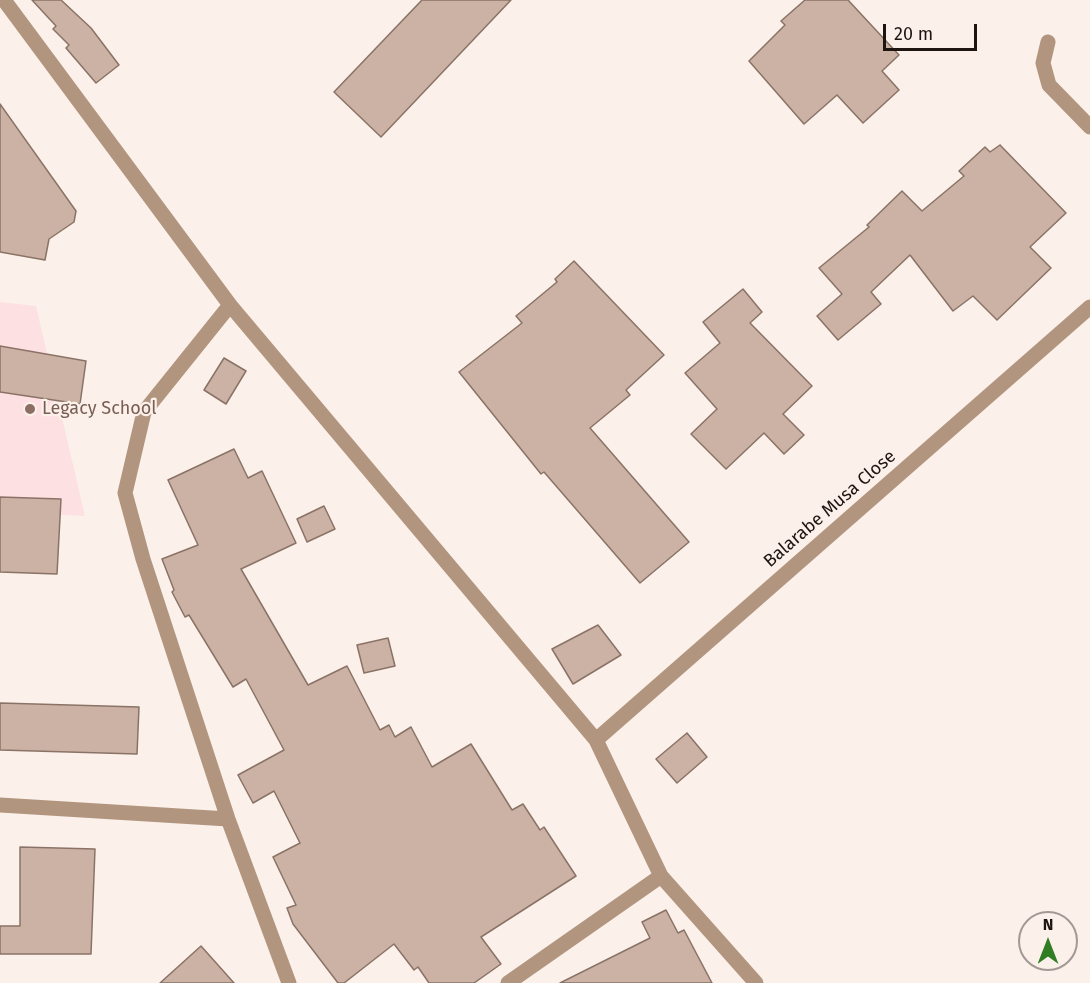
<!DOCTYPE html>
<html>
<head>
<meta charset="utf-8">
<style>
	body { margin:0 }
	#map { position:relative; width:1090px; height:983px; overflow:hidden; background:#fbf0ea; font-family:"Fira Sans",sans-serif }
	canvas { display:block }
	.north { position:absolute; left:1018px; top:911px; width:60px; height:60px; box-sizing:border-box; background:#fbf0ea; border:2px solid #a39893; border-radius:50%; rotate:0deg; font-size:16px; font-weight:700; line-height:24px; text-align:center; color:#1e1510 }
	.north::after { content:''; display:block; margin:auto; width:21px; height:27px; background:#317d24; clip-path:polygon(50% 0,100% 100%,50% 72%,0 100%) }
	.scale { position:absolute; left:883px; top:24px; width:94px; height:27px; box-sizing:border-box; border:3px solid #1e1510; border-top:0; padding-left:8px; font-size:18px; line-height:21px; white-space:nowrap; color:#1e1510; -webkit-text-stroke:4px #fbf0ea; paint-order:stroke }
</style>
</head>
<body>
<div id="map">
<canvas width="1090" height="983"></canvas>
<div class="north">N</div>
<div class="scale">20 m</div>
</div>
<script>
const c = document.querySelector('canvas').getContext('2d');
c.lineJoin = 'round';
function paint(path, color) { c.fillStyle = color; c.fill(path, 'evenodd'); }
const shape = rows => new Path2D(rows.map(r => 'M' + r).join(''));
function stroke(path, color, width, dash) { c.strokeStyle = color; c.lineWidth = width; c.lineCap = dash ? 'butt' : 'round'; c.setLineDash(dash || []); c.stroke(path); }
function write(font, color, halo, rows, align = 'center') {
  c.font = font + ' "Fira Sans",sans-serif'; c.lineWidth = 4.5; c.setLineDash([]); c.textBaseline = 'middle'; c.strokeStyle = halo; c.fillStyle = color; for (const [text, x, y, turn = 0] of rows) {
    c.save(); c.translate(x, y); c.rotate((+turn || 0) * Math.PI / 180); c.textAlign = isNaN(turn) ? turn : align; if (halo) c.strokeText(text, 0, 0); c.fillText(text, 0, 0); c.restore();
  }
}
const education = shape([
	[0,302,36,306,85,516,0,512]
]);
const building = shape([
	[32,0,61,0,91,28,119,65,96,83,66,48,69,45,53,29,56,26,32,0],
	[422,0,511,0,381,137,334,92,422,0],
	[805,0,848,0,899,55,882,71,899,90,863,123,837,95,804,124,749,61,785,25,781,21,805,0],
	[0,104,76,211,74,222,49,239,45,260,0,252,0,104],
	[1000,145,1066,213,1030,247,1051,268,997,320,973,296,953,311,910,255,871,292,881,304,838,340,817,316,842,294,819,268,869,227,867,225,902,191,922,211,964,176,959,171,985,147,990,152,1000,145],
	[574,261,664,355,626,390,630,395,590,428,689,542,640,583,544,472,541,474,459,372,522,323,516,316,557,282,555,279,574,261],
	[743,289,762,312,750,323,812,386,783,414,804,435,784,454,764,433,726,469,691,434,717,409,685,373,720,343,703,322,743,289],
	[0,346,86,361,80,404,0,392,0,346],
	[224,358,246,371,226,404,204,390,224,358],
	[234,449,248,478,262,471,296,543,241,569,308,685,347,666,380,730,389,725,395,737,411,727,432,767,471,744,512,810,523,804,540,830,544,827,576,876,481,937,501,964,474,983,429,983,418,967,414,970,394,944,344,983,338,983,293,924,287,908,296,905,273,857,300,843,274,791,253,803,238,775,284,750,246,679,233,687,189,615,185,617,172,592,174,590,162,559,198,545,168,480,234,449],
	[0,497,61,499,57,574,0,572,0,497],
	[324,506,335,529,307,542,297,519,324,506],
	[598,625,621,655,573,684,552,649,598,625],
	[388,638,395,666,364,673,357,645,388,638],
	[0,703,139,707,137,754,0,750,0,703],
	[687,733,707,757,677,783,656,759,687,733],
	[20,847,95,849,91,954,0,954,0,926,20,926,20,847],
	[666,910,678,933,684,930,712,983,560,983,650,938,642,922,666,910],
	[201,946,234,983,160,983,201,946]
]);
const minor = shape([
	[4,0,230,305,596,740,661,876,756,983],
	[1048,42,1043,63,1049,85,1090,127],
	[230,305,144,412,125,493,143,559,228,819,289,983],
	[596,740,1090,307],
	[0,805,228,819],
	[508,983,661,876]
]);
const markers = [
	[30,409,6,"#8d6e63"]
];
const educationNames = [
	["Legacy School",42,409]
];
const streetNames = [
	["Balarabe Musa Close",830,509,-41]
];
paint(education, '#fde1e2');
paint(building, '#cbb2a4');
stroke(building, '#8a7366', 1.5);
stroke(minor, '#b2957f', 15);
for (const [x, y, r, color] of markers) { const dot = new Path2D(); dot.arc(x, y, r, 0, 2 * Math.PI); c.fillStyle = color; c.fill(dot); stroke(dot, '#fbf0ea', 2); }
write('18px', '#785e54', '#fbf0ea', educationNames, 'left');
write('18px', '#1e1510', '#fbf0ea', streetNames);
</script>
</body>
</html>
